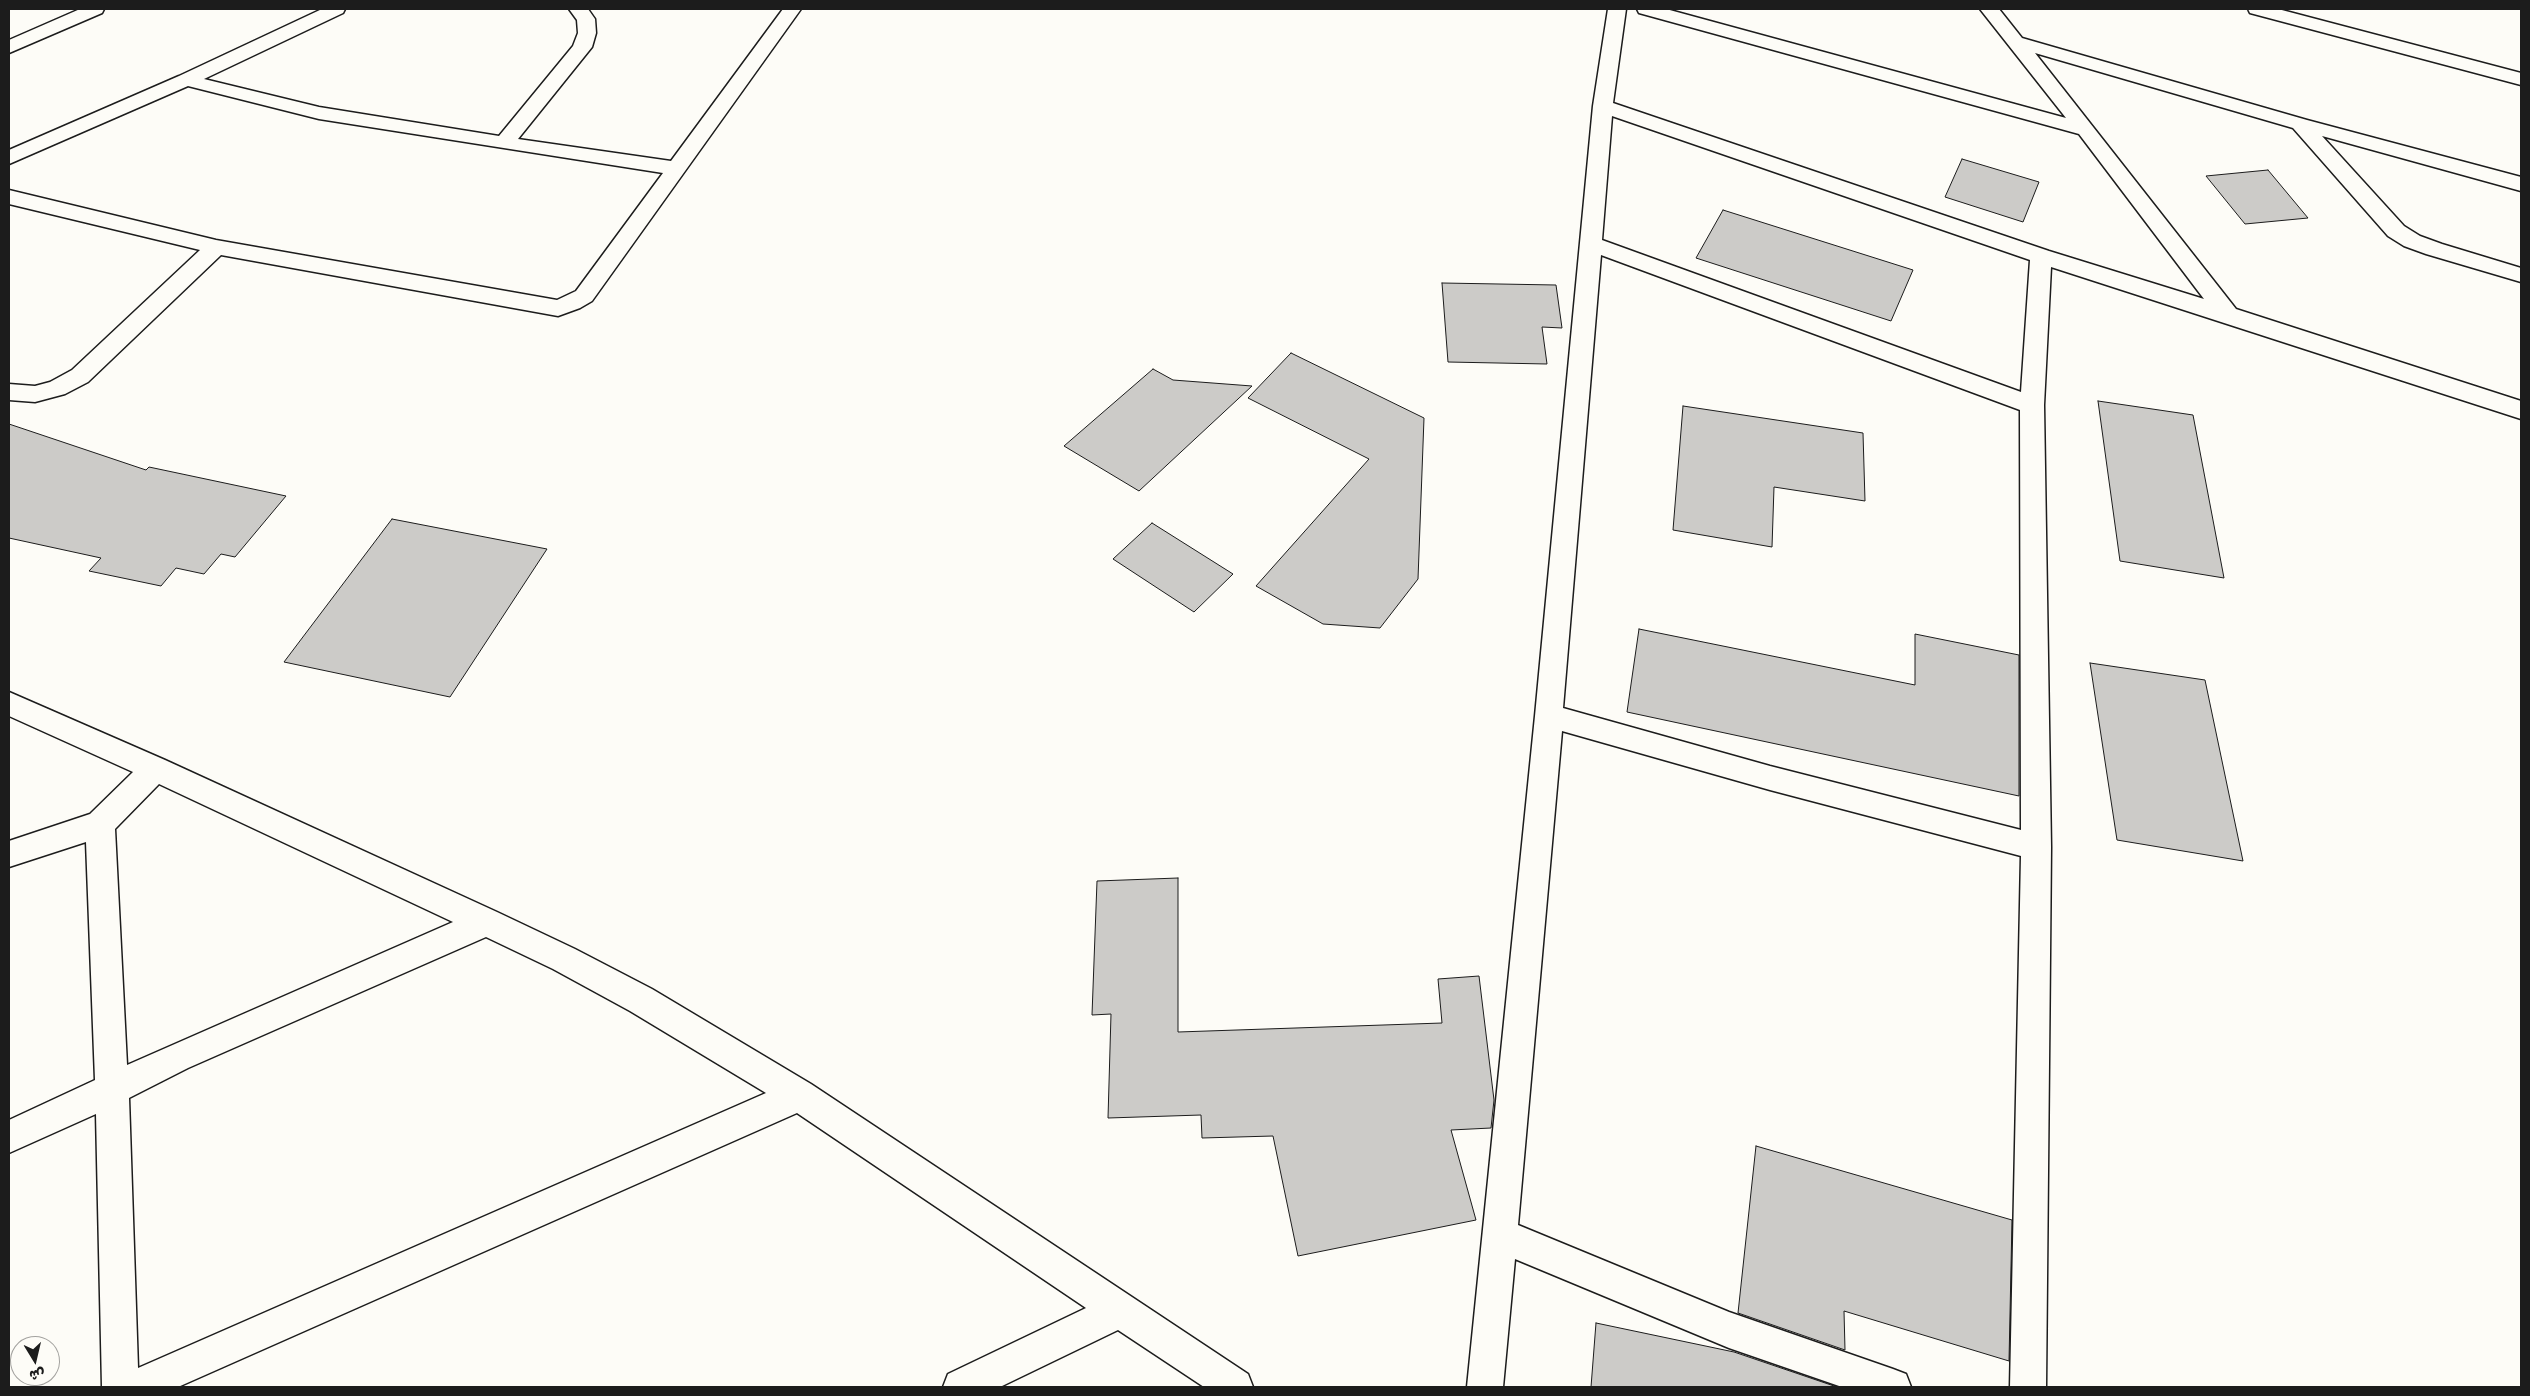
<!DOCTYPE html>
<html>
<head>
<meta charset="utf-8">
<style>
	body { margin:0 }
	#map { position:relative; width:2530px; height:1396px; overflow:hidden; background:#fdfcf7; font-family:"Patrick Hand","Playpen Sans Arabic",sans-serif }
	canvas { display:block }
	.frame { position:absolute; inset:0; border:10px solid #1c1c1c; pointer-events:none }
	.north { position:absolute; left:10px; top:1336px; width:50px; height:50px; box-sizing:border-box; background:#fdfcf7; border:1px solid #a3a29f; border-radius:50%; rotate:171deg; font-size:14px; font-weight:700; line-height:20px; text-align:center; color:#1c1c1c }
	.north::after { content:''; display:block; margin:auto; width:18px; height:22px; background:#1c1c1c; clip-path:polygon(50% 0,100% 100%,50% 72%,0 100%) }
</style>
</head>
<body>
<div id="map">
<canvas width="2530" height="1396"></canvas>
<div class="frame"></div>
<div class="north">ش</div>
</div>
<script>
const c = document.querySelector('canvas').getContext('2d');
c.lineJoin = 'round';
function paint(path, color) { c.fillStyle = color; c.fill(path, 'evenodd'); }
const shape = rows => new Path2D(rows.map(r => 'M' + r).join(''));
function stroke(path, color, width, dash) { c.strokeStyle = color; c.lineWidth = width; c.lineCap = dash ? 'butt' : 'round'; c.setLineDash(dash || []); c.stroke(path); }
const building = shape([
	[1962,159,2039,182,2023,222,1945,197,1962,159],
	[2268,170,2308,218,2245,224,2206,176,2268,170],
	[1723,210,1913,270,1891,321,1696,258,1723,210],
	[1442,283,1556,285,1562,328,1542,327,1547,364,1448,362,1442,283],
	[1291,353,1424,418,1418,579,1380,628,1323,624,1256,586,1369,459,1248,398,1291,353],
	[1153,369,1173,380,1252,386,1139,491,1064,446,1153,369],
	[2098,401,2193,415,2224,578,2120,561,2098,401],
	[1683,406,1863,433,1865,501,1774,487,1772,547,1673,530,1683,406],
	[9,424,146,470,149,467,286,496,235,557,221,554,204,574,176,568,161,586,89,571,101,558,9,538,9,424],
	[392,519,547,549,450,697,284,662,392,519],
	[1152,523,1233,574,1194,612,1113,559,1152,523],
	[1639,629,1915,685,1915,634,2019,655,2019,796,1627,712,1639,629],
	[2090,663,2205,680,2243,861,2117,840,2090,663],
	[1178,878,1178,1032,1442,1023,1438,979,1479,976,1494,1100,1491,1128,1451,1130,1476,1220,1298,1256,1273,1136,1202,1138,1201,1115,1108,1118,1111,1014,1092,1015,1097,881,1178,878],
	[1756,1146,2012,1220,2009,1361,1844,1311,1845,1350,1738,1313,1756,1146],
	[1596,1323,1734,1352,1837,1387,1591,1387,1596,1323]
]);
const minor = shape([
	[80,9,104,9,102,13,9,53,9,40,80,9],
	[322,9,345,9,343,13,204,79,319,107,499,136,573,46,578,33,577,20,569,9,588,9,595,19,596,33,592,47,518,139,671,161,783,9,801,9,592,301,580,308,558,316,221,255,88,382,65,394,35,402,9,400,9,384,35,386,50,382,72,370,200,250,9,204,9,190,216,240,557,300,576,291,663,173,319,119,188,86,9,164,9,150,179,76,322,9],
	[1608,9,1626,9,1613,103,2049,251,2204,299,2079,134,1639,13,1637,9,1666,9,2066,118,1980,9,1999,9,2022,38,2307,120,2521,177,2521,191,2322,136,2404,226,2420,236,2442,244,2521,268,2521,282,2426,254,2404,246,2388,236,2293,128,2035,53,2236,309,2521,401,2521,419,2051,267,2044,405,2051,847,2046,1387,2010,1387,2021,856,1770,790,1562,731,1518,1225,1729,1312,1893,1369,1906,1374,1911,1387,1842,1387,1729,1348,1515,1259,1503,1387,1467,1387,1535,716,1593,106,1608,9],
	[1612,116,2030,260,2021,392,1602,240,1612,116],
	[1601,255,2020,410,2021,830,1770,766,1563,708,1601,255],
	[2248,9,2278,9,2521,73,2521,85,2250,13,2248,9],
	[9,692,165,760,497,912,575,949,652,989,811,1084,1248,1374,1253,1387,1204,1387,1118,1330,1000,1387,943,1387,948,1374,1086,1308,797,1113,178,1387,102,1387,96,1114,9,1153,9,1120,95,1080,86,842,9,867,9,841,90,814,133,772,9,716,9,692],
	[159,784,453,922,127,1065,115,829,159,784],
	[486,937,553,969,630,1011,766,1093,138,1368,129,1098,188,1068,486,937]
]);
paint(building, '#cccbc8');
stroke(building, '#1c1c1c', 1);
stroke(minor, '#1c1c1c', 3);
paint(minor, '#fdfcf7');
</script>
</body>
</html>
